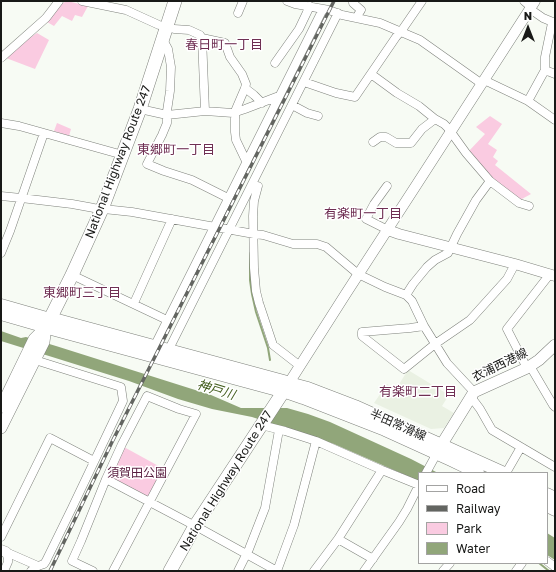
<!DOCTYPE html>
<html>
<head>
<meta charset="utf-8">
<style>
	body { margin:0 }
	#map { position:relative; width:556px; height:572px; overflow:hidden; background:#f7fbf4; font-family:"Golos Text",sans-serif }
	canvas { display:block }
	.frame { position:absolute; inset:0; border:2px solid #181917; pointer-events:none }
	.legend { position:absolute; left:418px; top:472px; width:130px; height:92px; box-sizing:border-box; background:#fff; border:1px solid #a3a3a2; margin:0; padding:5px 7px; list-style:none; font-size:12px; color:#181917 }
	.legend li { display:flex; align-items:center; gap:8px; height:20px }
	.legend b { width:20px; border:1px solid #a3a3a2 }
	.north { position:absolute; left:508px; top:8px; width:40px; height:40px; -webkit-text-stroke:3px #fff; paint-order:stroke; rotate:0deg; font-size:11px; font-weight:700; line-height:16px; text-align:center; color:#181917 }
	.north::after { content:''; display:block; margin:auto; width:14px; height:18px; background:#181917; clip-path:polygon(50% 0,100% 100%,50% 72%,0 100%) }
</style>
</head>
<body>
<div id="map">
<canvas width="556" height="572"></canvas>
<div class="frame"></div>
<ul class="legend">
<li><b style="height:5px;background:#fff"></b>Road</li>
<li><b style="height:5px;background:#636561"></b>Railway</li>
<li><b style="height:11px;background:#facbe1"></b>Park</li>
<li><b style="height:11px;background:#91a67a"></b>Water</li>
</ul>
<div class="north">N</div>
</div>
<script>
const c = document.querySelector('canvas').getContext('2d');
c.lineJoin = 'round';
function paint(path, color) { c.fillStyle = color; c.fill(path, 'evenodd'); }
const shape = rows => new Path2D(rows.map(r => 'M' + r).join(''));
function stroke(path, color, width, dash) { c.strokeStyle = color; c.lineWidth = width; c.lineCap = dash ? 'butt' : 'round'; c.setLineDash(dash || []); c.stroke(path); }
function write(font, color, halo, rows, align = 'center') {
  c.font = font + ' "Golos Text","Noto Sans JP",sans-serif'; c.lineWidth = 3; c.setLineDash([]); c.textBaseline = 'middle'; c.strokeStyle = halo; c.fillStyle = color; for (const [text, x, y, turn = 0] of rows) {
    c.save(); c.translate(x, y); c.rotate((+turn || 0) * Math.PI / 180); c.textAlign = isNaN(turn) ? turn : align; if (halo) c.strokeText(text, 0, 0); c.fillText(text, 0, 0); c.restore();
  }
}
const built = shape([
	[408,370,449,395,442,406,454,413,444,428,431,429,374,403,387,384,396,389]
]);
const green = shape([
	[67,1,88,6,82,17,75,15,72,21,62,16,54,26,47,22,63,3],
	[37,33,49,40,35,69,6,58,25,41],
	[490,116,502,124,488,144,497,150,493,157,498,161,495,165,531,194,520,200,491,179,468,152,485,134,476,127],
	[57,123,71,129,69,136,54,131],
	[124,447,164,469,149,496,146,497,113,479,111,476]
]);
const water = shape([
	[1,331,21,338,26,337,56,346,211,395,241,408,287,408,308,414,330,422,411,459,438,473,419,473,419,481,334,444,252,417,212,409,178,399,129,381,1,341],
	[547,533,555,538,555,560,547,555]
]);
const stream = shape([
	[250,253,250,280,252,294,256,312,268,348,270,360],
	[539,563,549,571]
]);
const minor = shape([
	[82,1,126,10,159,25,174,29,189,30,200,35,202,38,225,43,230,57,242,74,246,84,245,88,236,109,235,119,235,132,236,140,247,163],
	[287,1,295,4,329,10,342,15,380,23,420,40,482,84],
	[353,1,353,3,361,10,356,18],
	[524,1,531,7],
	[530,9,543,18,555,23],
	[238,13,243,1],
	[202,38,205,111],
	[163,40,168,49,171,67,170,91,167,111,167,123,162,135,147,164,164,171,192,180,228,198],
	[1,58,46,18,59,1],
	[275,63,299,29,310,6],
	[545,70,555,74],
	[371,74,397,93,419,106,435,119,444,124,448,128,466,153,490,181,519,203,529,206],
	[484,80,528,101,555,120],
	[304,82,336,93,355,97,396,37,402,30,422,1],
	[245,88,254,95,262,103],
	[528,101,545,70,545,57,552,23],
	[292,105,307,113,318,116],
	[140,109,167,115,205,111,233,113,245,109,279,96],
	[1,123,19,126,123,155],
	[373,142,380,137,386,137,396,143,411,143,422,129,435,119],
	[258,186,254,201,253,216,254,268,256,291,259,303,273,345,300,366],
	[387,186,374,204,366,219,388,230],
	[1,196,21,198,72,204,94,208,132,212,254,234,263,235,293,244,317,244,326,247,358,274,385,287,406,295,412,301,424,326,447,363,474,392],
	[1,253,10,231,44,133],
	[72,275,167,320],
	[406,295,413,284,427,267,435,260,448,253,457,234,476,200,490,181],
	[134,303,172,219],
	[424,326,410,328,362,332,362,336,404,369,435,344,470,320,507,279,515,264],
	[154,347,323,9],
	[168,351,338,13],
	[530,366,553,405,555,407],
	[527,368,507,329,550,274],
	[471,397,480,409,492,430,555,467],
	[261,425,285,431,316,441,382,470,419,485],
	[426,473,437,453],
	[506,473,521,447],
	[106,479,201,529,277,571],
	[1,537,50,438,94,461],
	[338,539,373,559],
	[6,552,38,566],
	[547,561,555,567],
	[4,571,8,562,8,559,6,552],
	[31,571,38,566,44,564,46,561,72,508,123,401,121,387,35,360],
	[93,571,72,561,81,541,106,479,122,444,147,396,179,409,196,414,113,571],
	[238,571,249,549,265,508,279,430],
	[277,571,294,525,316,441],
	[314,571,338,539,382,470],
	[364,571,399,522,407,509,419,485],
	[443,571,450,563],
	[516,571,522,563]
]);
const tertiary = shape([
	[388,230,399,234,515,264,555,276],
	[289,383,345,295,417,184,535,1],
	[1,550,6,552]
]);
const secondary = shape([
	[1,407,34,339,46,327],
	[1,428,44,342,46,327],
	[437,452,474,392,527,368,539,360,555,345]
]);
const primary = shape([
	[1,305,50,319],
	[1,314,46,327],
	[289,383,308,388,355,406,504,473],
	[283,391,303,398,385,430,451,460,478,473],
	[547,494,555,498],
	[547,506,555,510]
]);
const trunk = shape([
	[175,1,140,109,102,209,72,275,46,327,283,391],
	[52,319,289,383,195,526,170,571]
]);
const rail = shape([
	[50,571,112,442,334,1]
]);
const streetNames = [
	["National Highway Route 247",118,162,-69],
	["衣浦西港線",500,365,-26],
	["半田常滑線",398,425,24],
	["National Highway Route 247",226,481,-58]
];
const parkNames = [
	["須賀田公園",137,473]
];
const neighbourhoodNames = [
	["春日町一丁目",224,45],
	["東郷町一丁目",176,150],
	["有楽町一丁目",363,214],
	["東郷町三丁目",82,293],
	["有楽町二丁目",418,392]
];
const waterNames = [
	["神戸川",216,390,17]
];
paint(built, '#eaf1e3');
paint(green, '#facbe1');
paint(water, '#91a67a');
stroke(stream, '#91a67a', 2);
stroke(minor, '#7f827c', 9);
stroke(tertiary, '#7f827c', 11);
stroke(secondary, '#7f827c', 12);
stroke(primary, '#7f827c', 13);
stroke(trunk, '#7f827c', 14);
stroke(minor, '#fff', 8);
stroke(tertiary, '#fff', 10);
stroke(secondary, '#fff', 11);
stroke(primary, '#fff', 12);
stroke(trunk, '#fff', 13);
stroke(rail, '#636561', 3.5);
stroke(rail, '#fff', 2, [6]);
write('12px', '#181917', '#fff', streetNames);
write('12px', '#571c3e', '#fff', parkNames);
write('13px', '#6f2f53', '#fff', neighbourhoodNames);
write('italic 13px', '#456020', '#fff', waterNames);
</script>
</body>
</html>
